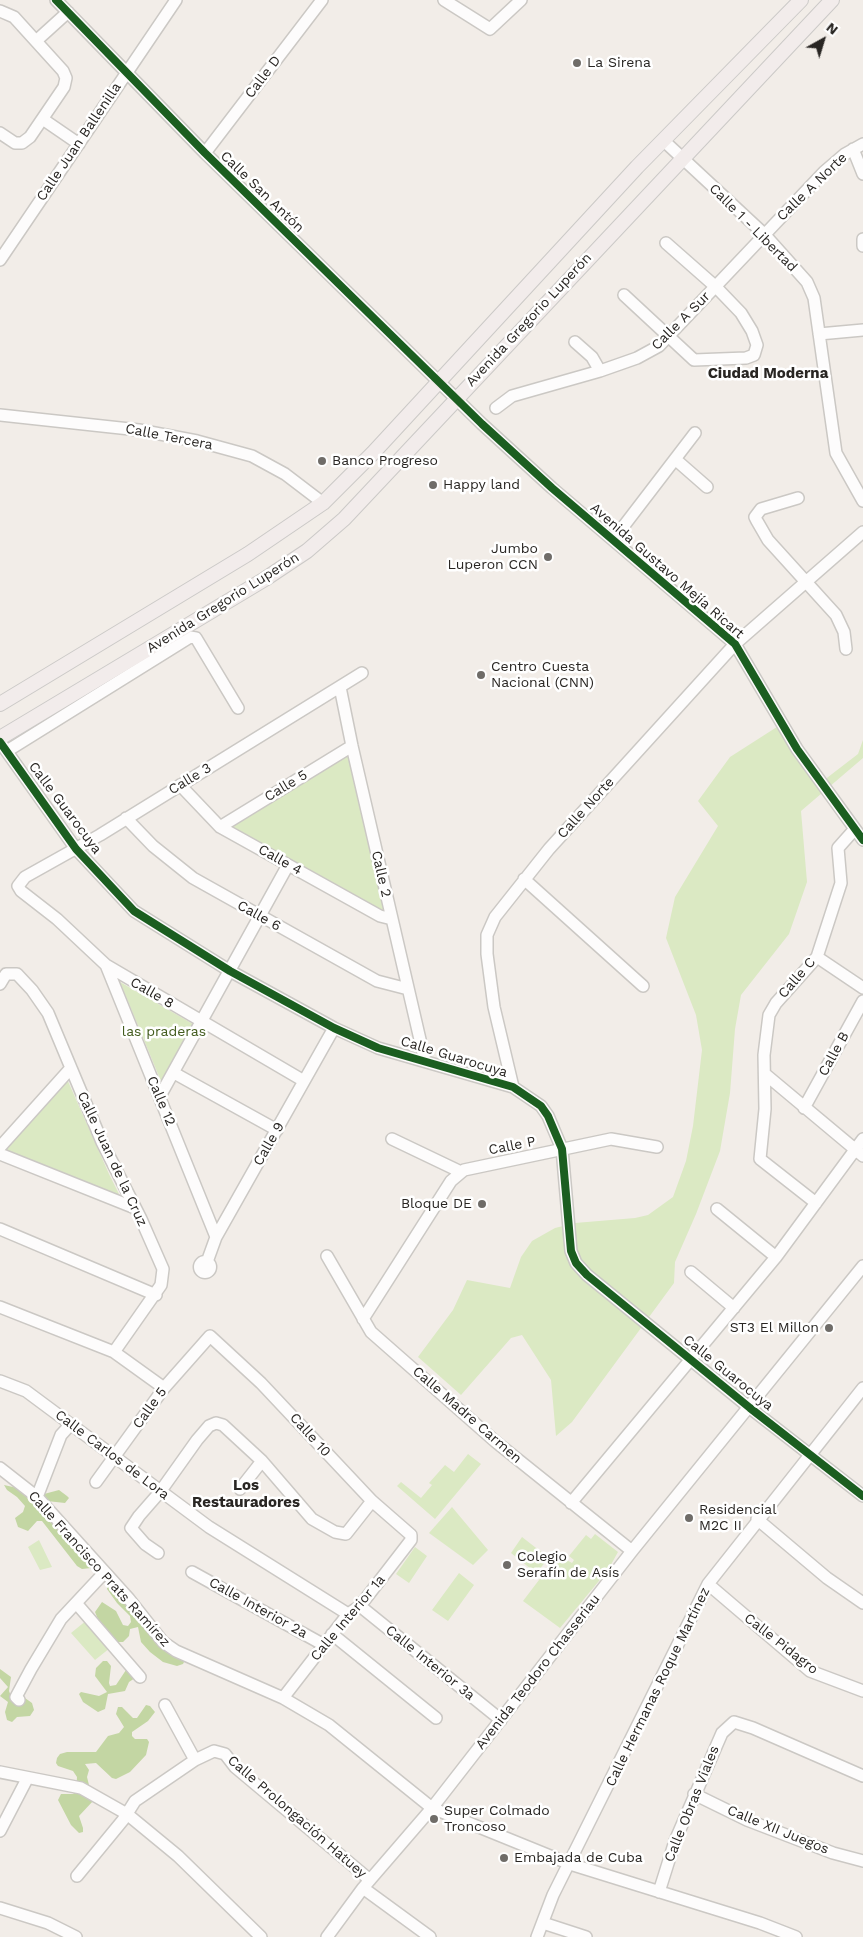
<!DOCTYPE html>
<html>
<head>
<meta charset="utf-8">
<style>
	body { margin:0 }
	#map { position:relative; width:863px; height:1937px; overflow:hidden; background:#f2ede8; font-family:"Work Sans",sans-serif }
	canvas { display:block }
	.north { position:absolute; left:798px; top:15px; width:50px; height:50px; -webkit-text-stroke:4px #fff; paint-order:stroke; rotate:39deg; font-size:14px; font-weight:700; line-height:20px; text-align:center; color:#292623 }
	.north::after { content:''; display:block; margin:auto; width:18px; height:22px; background:#292623; clip-path:polygon(50% 0,100% 100%,50% 72%,0 100%) }
</style>
</head>
<body>
<div id="map">
<canvas width="863" height="1937"></canvas>
<div class="north">N</div>
</div>
<script>
const c = document.querySelector('canvas').getContext('2d');
c.lineJoin = 'round';
function paint(path, color) { c.fillStyle = color; c.fill(path, 'evenodd'); }
const shape = rows => new Path2D(rows.map(r => 'M' + r).join(''));
function stroke(path, color, width, dash) { c.strokeStyle = color; c.lineWidth = width; c.lineCap = dash ? 'butt' : 'round'; c.setLineDash(dash || []); c.stroke(path); }
function write(font, color, halo, rows, align = 'center') {
  c.font = font + ' "Work Sans",sans-serif'; c.lineWidth = 5; c.setLineDash([]); c.textBaseline = 'middle'; c.strokeStyle = halo; c.fillStyle = color; for (const [text, x, y, turn = 0] of rows) {
    c.save(); c.translate(x, y); c.rotate((+turn || 0) * Math.PI / 180); c.textAlign = isNaN(turn) ? turn : align; if (halo) c.strokeText(text, 0, 0); c.fillText(text, 0, 0); c.restore();
  }
}
const green = shape([
	[780,725,819,784,858,754,863,740,863,758,801,811,807,882,789,934,741,995,735,1029,730,1093,720,1151,696,1214,675,1262,674,1283,572,1422,556,1436,551,1380,522,1335,511,1338,461,1395,418,1357,453,1310,467,1280,510,1288,521,1257,532,1241,555,1228,575,1223,635,1218,648,1215,673,1197,686,1161,693,1126,702,1050,696,1015,666,938,675,897,718,826,698,801,730,757],
	[348,754,385,914,227,827],
	[120,982,193,1024,162,1084,160,1079],
	[67,1079,109,1174,120,1196,6,1150],
	[468,1454,481,1464,435,1519,397,1486,401,1482,421,1498,432,1485,429,1483,445,1465,454,1472],
	[452,1507,488,1550,473,1565,429,1533],
	[595,1534,618,1552,608,1570,560,1628,523,1601,558,1555,572,1563,574,1560,569,1556,586,1535,591,1539],
	[522,1537,549,1558,536,1573,511,1553],
	[39,1540,52,1567,40,1570,28,1547],
	[415,1547,427,1556,409,1583,396,1574],
	[459,1573,474,1585,448,1621,432,1610],
	[87,1620,110,1648,95,1660,71,1633]
]);
const forest = shape([
	[4,1485,44,1494,59,1490,67,1496,69,1498,65,1503,47,1501,92,1565,91,1568,82,1569,77,1566,42,1521,37,1521,28,1531,18,1527,15,1518,23,1512,25,1506,17,1497,7,1490],
	[110,1582,152,1627,153,1639,158,1642,172,1642,185,1651,186,1658,183,1664,177,1666,163,1662,150,1652,141,1642,138,1627,130,1629,129,1636,123,1642,116,1642,102,1629,95,1612,102,1602,116,1611,123,1625,128,1626,131,1622,130,1616,117,1603,107,1589,107,1583],
	[103,1661,107,1661,111,1666,109,1683,110,1686,116,1685,128,1667,141,1674,129,1682,125,1691,108,1694,105,1709,98,1712,83,1702,79,1694,81,1692,99,1696,107,1692,95,1676,96,1668],
	[0,1669,11,1677,9,1691,11,1696,25,1698,32,1703,34,1710,30,1716,17,1717,12,1722,7,1720,5,1712,8,1702,0,1696,8,1687,0,1678],
	[146,1705,150,1706,155,1712,148,1721,132,1732,132,1736,135,1739,147,1739,149,1742,146,1755,130,1772,116,1779,112,1778,96,1763,85,1764,89,1770,87,1777,93,1801,79,1816,83,1828,83,1832,79,1833,71,1825,58,1800,61,1794,73,1794,76,1791,77,1777,73,1771,58,1766,56,1763,57,1758,60,1754,67,1752,96,1752,108,1736,119,1733,124,1727,116,1714,118,1707,122,1707,133,1718,137,1718]
]);
const minor = shape([
	[56,0,205,153,482,424,552,488,735,644,797,749,863,840],
	[444,0,490,29,521,0],
	[0,11,14,17,63,71,66,78,64,87,30,137,22,143,15,143,0,133],
	[36,41,68,12],
	[44,120,79,144],
	[664,141,764,234,807,282,814,298,836,453,863,501],
	[853,149,863,174],
	[205,153,322,0],
	[863,239,863,246],
	[0,260,176,0],
	[624,295,694,360,746,358,754,355,757,345,752,331,741,313,716,287,666,243],
	[819,334,863,330],
	[575,342,592,357,600,371],
	[496,408,512,396,600,371,637,358,659,346,824,172,845,154,863,144],
	[0,415,139,430,197,441,252,456,285,474,323,503],
	[675,459,707,487],
	[798,498,761,509,755,517,757,521,768,540,836,615,844,632,846,649],
	[613,540,695,433],
	[340,687,352,746,425,1061],
	[0,742,76,849,134,911,230,971,334,1028,378,1048,513,1087,541,1106,548,1116,562,1149,571,1251,576,1263,587,1275,750,1408,863,1496],
	[7,751,190,637,196,638,238,708],
	[180,785,220,827,380,916,392,919],
	[126,818,153,846,193,878,377,981,408,989],
	[220,827,352,746],
	[524,879,643,986],
	[817,957,863,988],
	[106,965,216,1237],
	[0,984,6,974,17,974,32,990,48,1013,102,1142,141,1219,163,1269,161,1285,114,1352],
	[174,1073,277,1130],
	[765,1074,863,1156],
	[304,1081,106,965,57,919,21,891,18,886,25,877,100,835,362,673],
	[513,1087,494,1007,487,954,487,935,495,917,549,849,735,644,863,532],
	[160,1096,288,865],
	[804,1108,863,1001],
	[392,1139,461,1172],
	[0,1147,71,1068],
	[0,1154,135,1208],
	[816,1203,760,1159,765,1109,764,1055,769,1015,776,1003,817,957,841,883,838,848,854,830],
	[717,1209,776,1257],
	[0,1229,156,1295],
	[327,1256,371,1332,496,1442,632,1551],
	'199.5 1267a5.5 5.5 0 1 1 11 0a5.5 5.5 0 1 1-11 0Z',
	[207,1262,216,1237,334,1028],
	[691,1272,734,1308],
	[0,1307,114,1352,164,1388],
	[363,1319,451,1181,464,1170,611,1139,657,1147],
	[0,1381,26,1391,209,1527,348,1614],
	[0,1468,37,1497,129,1599,163,1642,176,1651,283,1698,329,1725,432,1808,570,1864,760,1923,796,1937],
	[96,1482,164,1388,210,1336,261,1383,372,1501,411,1535,411,1540,360,1606,348,1614,283,1698],
	[240,1489,262,1461],
	[37,1497,61,1435,71,1424],
	[571,1503,776,1257,863,1139],
	[757,1519,827,1578,863,1603],
	[158,1553,145,1544,131,1528,139,1516,160,1492,197,1440,209,1426,216,1423,223,1425,262,1461,312,1519,335,1532,346,1534,372,1501],
	[192,1572,324,1645],
	[708,1584,810,1671,863,1691],
	[76,1603,140,1677],
	[360,1606,501,1720],
	[332,1634,436,1718],
	[19,1700,16,1697,31,1669,61,1619,104,1573],
	[165,1705,195,1760],
	[0,1772,81,1788,127,1814,178,1856,261,1937],
	[694,1794,747,1820,833,1853,863,1861],
	[0,1831,27,1779],
	[77,1876,123,1820,135,1801,195,1760,214,1751,225,1754,235,1767,370,1880],
	[363,1888,430,1937],
	[659,1892,675,1841,722,1733,734,1722,753,1728,863,1776],
	[0,1908,48,1923,76,1937],
	[543,1923,586,1937],
	[327,1937,363,1888,432,1808,632,1551,863,1266],
	[537,1937,553,1895,708,1584,863,1388]
]);
const major = shape([
	[0,704,248,554,323,503,373,453,637,167,801,0],
	[0,738,265,579,307,551,344,519,832,0]
]);
const cycleway = shape([
	[56,0,205,153,482,424,552,488,735,644,797,749,863,840],
	[0,742,76,849,134,911,230,971,334,1028,378,1048,513,1087,541,1106,548,1116,562,1149,571,1251,576,1263,587,1275,750,1408,863,1496]
]);
const markers = [
	[577,63,5,"#6f6c68"],
	[322,461,5,"#6f6c68"],
	[433,485,5,"#6f6c68"],
	[548,557,5,"#6f6c68"],
	[481,675,5,"#6f6c68"],
	[482,1204,5,"#6f6c68"],
	[829,1328,5,"#6f6c68"],
	[689,1518,5,"#6f6c68"],
	[507,1565,5,"#6f6c68"],
	[434,1819,5,"#6f6c68"],
	[504,1858,5,"#6f6c68"]
];
const poiNames = [
	["La Sirena",587,63],
	["Banco Progreso",332,461],
	["Happy land",443,485],
	["Jumbo",538,549,"right"],
	["Luperon CCN",538,565,"right"],
	["Centro Cuesta",491,667],
	["Nacional (CNN)",491,683],
	["Bloque DE",472,1204,"right"],
	["ST3 El Millon",819,1328,"right"],
	["Residencial",699,1510],
	["M2C II",699,1526],
	["Colegio",517,1557],
	["Serafín de Asís",517,1573],
	["Super Colmado",444,1811],
	["Troncoso",444,1827],
	["Embajada de Cuba",514,1858]
];
const streetNames = [
	["Calle D",263,77,-53],
	["Calle Juan Ballenilla",79,142,-56],
	["Calle A Norte",812,187,-44],
	["Calle San Antón",262,192,44],
	["Calle 1 - Libertad",753,228,45],
	["Avenida Gregorio Luperón",529,320,-47],
	["Calle A Sur",681,321,-45],
	["Calle Tercera",169,437,11],
	["Avenida Gustavo Mejía Ricart",667,571,41],
	["Avenida Gregorio Luperón",223,603,-32],
	["Calle 3",190,779,-31],
	["Calle 5",286,786,-31],
	["Calle Guarocuya",65,808,53],
	["Calle Norte",586,808,-48],
	["Calle 4",280,860,29],
	["Calle 2",381,874,77],
	["Calle 6",259,916,29],
	["Calle C",797,978,-49],
	["Calle 8",152,993,30],
	["Calle B",834,1054,-61],
	["Calle Guarocuya",454,1057,17],
	["Calle 12",161,1101,67],
	["Calle 9",269,1144,-60],
	["Calle P",512,1146,-11],
	["Calle Juan de la Cruz",112,1159,65],
	["Calle Guarocuya",728,1373,39],
	["Calle 5",150,1408,-54],
	["Calle Madre Carmen",467,1415,41],
	["Calle 10",310,1435,48],
	["Calle Carlos de Lora",112,1455,37],
	["Calle Francisco Prats Ramírez",99,1569,48],
	["Calle Interior 2a",258,1608,29],
	["Calle Interior 1a",348,1618,-50],
	["Calle Pidagro",781,1644,38],
	["Calle Interior 3a",430,1663,39],
	["Avenida Teodoro Chasseriau",538,1672,-52],
	["Calle Hermanas Roque Martínez",658,1687,-64],
	["Calle Obras Viales",692,1804,-68],
	["Calle Prolongación Hatuey",297,1817,41],
	["Calle XII Juegos",778,1830,22]
];
const parkNames = [
	["las praderas",164,1032]
];
const neighbourhoodNames = [
	["Ciudad Moderna",768,374],
	["Los",246,1486],
	["Restauradores",246,1503]
];
paint(green, '#dbe9c3');
paint(forest, '#c3d6a3');
stroke(minor, '#cbc8c4', 14);
stroke(major, '#cbc9c7', 16);
stroke(minor, '#fdfcfc', 11);
stroke(major, '#f2eceb', 14);
stroke(cycleway, '#1b5e20', 8);
for (const [x, y, r, color] of markers) { const dot = new Path2D(); dot.arc(x, y, r, 0, 2 * Math.PI); c.fillStyle = color; c.fill(dot); stroke(dot, '#fff', 2); }
write('14px', '#292623', '#fff', poiNames, 'left');
write('14px', '#292623', '#fff', streetNames);
write('14px', '#435c1e', '#fff', parkNames);
write('bold 15px', '#292623', '#fff', neighbourhoodNames);
</script>
</body>
</html>
